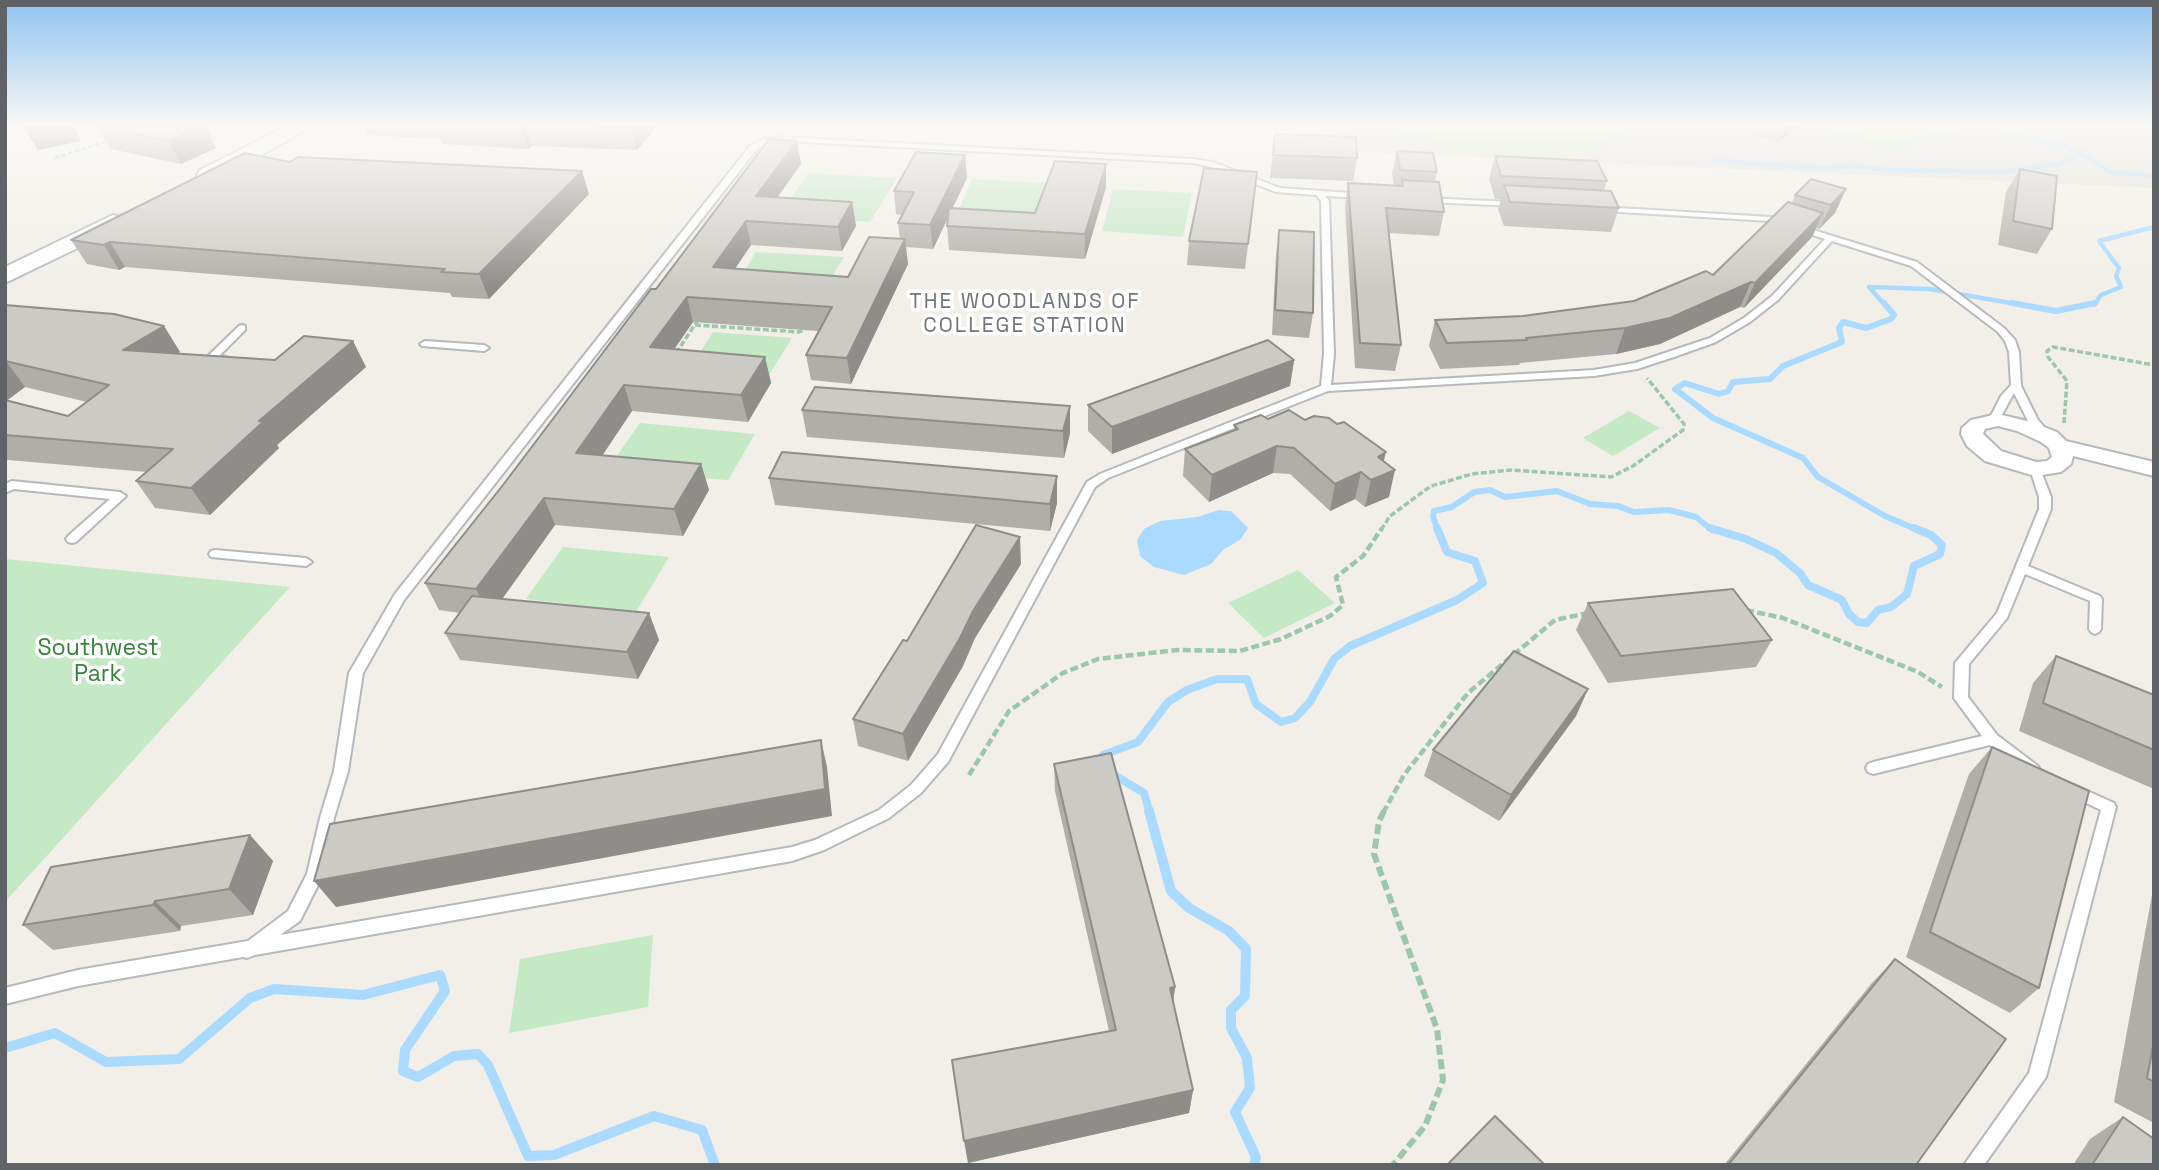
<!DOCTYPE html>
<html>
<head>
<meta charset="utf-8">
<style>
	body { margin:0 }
	#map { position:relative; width:2159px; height:1170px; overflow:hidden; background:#f1efe8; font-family:"Space Grotesk",sans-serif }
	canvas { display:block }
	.frame { position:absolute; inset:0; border:7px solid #5f6368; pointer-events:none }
</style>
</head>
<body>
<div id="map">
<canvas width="2159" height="1170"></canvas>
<div class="frame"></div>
</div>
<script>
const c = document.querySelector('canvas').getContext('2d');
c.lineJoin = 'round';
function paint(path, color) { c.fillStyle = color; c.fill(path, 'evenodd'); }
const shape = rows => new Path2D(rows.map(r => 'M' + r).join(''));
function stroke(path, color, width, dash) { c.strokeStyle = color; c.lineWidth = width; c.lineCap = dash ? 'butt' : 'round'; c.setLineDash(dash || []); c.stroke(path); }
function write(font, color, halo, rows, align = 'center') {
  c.font = font + ' "Space Grotesk",sans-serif'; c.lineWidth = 7; c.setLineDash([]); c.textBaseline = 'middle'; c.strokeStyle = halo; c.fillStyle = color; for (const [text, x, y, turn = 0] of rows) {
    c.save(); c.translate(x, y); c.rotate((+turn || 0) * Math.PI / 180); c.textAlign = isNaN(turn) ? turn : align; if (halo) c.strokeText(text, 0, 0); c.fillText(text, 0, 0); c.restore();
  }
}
const education = shape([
	[1305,126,2154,126,2154,188,1341,151,1305,137]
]);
const green = shape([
	[1377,126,1633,126,1610,143,1591,150,1554,156,1524,157,1449,150],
	[1804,126,1832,126,1864,134,1894,137,1924,134,1938,126,1961,126,1958,133,1943,141,1902,145,1911,148,1904,154],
	[809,173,897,178,870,222,780,214],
	[972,179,1047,183,1032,229,953,223],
	[1113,189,1192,193,1183,237,1102,231],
	[756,252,844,257,823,293,735,286],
	[713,332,792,338,769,375,691,367],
	[1629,411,1660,428,1613,456,1583,438],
	[640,423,755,434,728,480,606,471],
	[563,547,669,557,636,612,526,599],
	[5,559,290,587,5,902],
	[1298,570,1335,603,1264,638,1228,603],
	[653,935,648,1007,509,1033,520,959]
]);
const water = shape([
	[1219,510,1231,511,1248,528,1241,539,1223,550,1211,564,1184,575,1154,567,1140,556,1137,540,1144,529,1160,521,1197,517]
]);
const streamFar3 = shape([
	[1988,126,1996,131,2061,145,2083,154,2110,172,2154,176],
	[1716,161,1823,168,1853,166,1887,170,2004,172,2057,164,2083,154],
	[1885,305,1869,287,1930,289,2022,305],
	[2094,305,2101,295,2121,287,2116,276,2119,268,2099,241,2154,227]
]);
const streamFar2 = shape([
	[1884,303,1894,315,1891,319,1866,328,1843,322,1839,328,1842,342,1783,366,1770,379,1733,382,1728,391,1719,394,1685,383,1675,389,1713,418,1803,458,1818,477,1885,516,1918,530],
	[2012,303,2056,311,2095,303],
	[1438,530,1433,517,1434,511,1452,507,1474,492,1490,490,1505,497,1557,491,1590,504,1618,506,1634,512,1669,510,1696,517,1712,530]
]);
const streamFar1 = shape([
	[1710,528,1746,539,1776,553,1800,573,1808,585,1842,600,1849,614,1858,622,1867,623,1878,610,1891,607,1907,594,1914,566,1940,554,1942,545,1931,535,1914,528],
	[1101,760,1103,755,1138,742,1168,702,1187,690,1217,679,1247,679,1256,704,1281,722,1295,718,1310,702,1334,659,1350,646,1457,600,1483,583,1475,561,1447,552,1437,528],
	[1111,773,1144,793,1150,813]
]);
const stream = shape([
	[1149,811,1171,891,1189,908,1229,931,1246,949,1245,996,1231,1010,1231,1028,1247,1058,1250,1088,1235,1112,1256,1157,1254,1165],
	[5,1048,55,1033,106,1062,179,1059,250,998,274,989,363,995,440,975,445,991,405,1050,403,1071,418,1077,454,1056,478,1054,488,1065,528,1156,554,1155,654,1116,702,1130,715,1165]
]);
const pathFar3 = shape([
	[55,158,110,140]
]);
const pathFar2 = shape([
	[695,325,799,332,807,328],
	[676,353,698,320],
	[2064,423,2067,381,2048,357,2047,351,2053,347,2154,365],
	[1381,530,1390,516,1431,486,1472,474,1511,470,1611,477,1633,466,1683,430,1684,424,1647,378]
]);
const pathFar1 = shape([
	[1746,610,1783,618,1918,672,1942,687],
	[969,775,1009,711,1063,673,1098,659,1177,650,1240,651,1281,639,1330,616,1343,605,1336,577,1363,556,1382,528],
	[1383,813,1404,775,1468,693,1555,620,1588,613]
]);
const path = shape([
	[1384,811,1379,821,1374,854,1437,1029,1443,1080,1425,1126,1393,1165]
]);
const service = shape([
	[784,137,1193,159,1213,162,1280,188,1366,194,1367,196,1363,198,1325,196,1329,201,1334,354,1331,385,1594,370,1635,363,1710,338,1744,318,1772,296,1825,239,1770,221,1602,211,1598,209,1602,207,1771,217,1917,262,2004,328,2015,340,2019,352,2021,386,2038,420,2052,436,2051,438,2043,438,2029,423,2014,393,2000,418,1987,424,1982,421,1992,414,2001,396,2011,385,2009,352,2005,341,1998,332,1911,266,1832,241,1778,300,1750,322,1716,342,1674,357,1637,369,1594,376,1328,391,1108,478,1095,487,948,762,921,793,889,818,824,850,792,861,255,955,247,958,243,957,78,986,5,1004,5,988,78,970,248,941,288,911,307,874,320,818,334,771,349,673,395,594,750,146,763,139,784,137],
	[784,141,1193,163,1208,166,1276,192,1316,195,1321,201,1324,354,1321,386,1100,474,1087,482,938,754,911,785,879,810,815,840,792,847,280,935,300,921,323,875,334,818,348,771,363,673,404,600,756,150,768,143,784,141],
	[1424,198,1514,202,1518,204,1514,206,1427,202,1423,200,1424,198],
	[242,325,245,326,245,330,219,356,226,357,226,361,208,360,208,356,239,326,242,325],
	[425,341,484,345,489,348,484,351,422,346,420,344,425,341],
	[2035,466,2040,469,2051,497,2051,509,2028,566,2100,596,2102,599,2101,629,2099,632,2095,634,2091,632,2089,629,2090,601,2025,574,2007,618,1969,664,1968,697,1997,735,2038,766,2040,770,2038,774,2033,776,2028,774,1990,745,1873,774,1868,772,1866,768,1868,764,1873,762,1982,736,1954,698,1955,663,1997,613,2039,509,2039,497,2030,469,2035,466],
	[12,481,120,492,126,496,76,542,72,543,68,542,66,539,68,536,110,499,14,489,5,493,5,484,12,481],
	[215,550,306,558,312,562,306,566,211,557,209,554,211,551,215,550],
	[2074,785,2114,803,2116,807,2046,1077,1984,1165,1964,1165,2029,1073,2101,810,2069,795,2067,791,2069,787,2074,785]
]);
const minor = shape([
	[1998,414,2031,422,2057,432,2066,441,2154,462,2154,476,2073,456,2071,464,2061,472,2035,476,1985,461,1967,446,1961,434,1962,428,1971,420,1998,414],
	[1998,426,2017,431,2041,442,2049,448,2052,457,2047,461,2036,462,2001,451,1983,434,1985,429,1998,426]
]);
const secondary = shape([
	[287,126,313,126,216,180,208,181,200,180,197,175,200,170,287,126],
	[113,215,121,217,124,222,121,227,5,283,5,267,113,215]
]);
const wall = shape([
	[363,126,657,126,637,150,531,146,528,149,443,144,441,139,367,135],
	[1723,126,1801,126,1778,142],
	[98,127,216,148,181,164,111,149],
	[1275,134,1357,158,1353,181,1270,178],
	[797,141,801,164,777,198,852,202,856,226,842,251,751,245,735,269,848,277,900,239,898,223,902,215,896,214,894,191,965,155,967,178,952,208,1035,213,1106,187,1085,259,949,250,947,226,948,217,933,249,906,247,908,264,851,384,811,380,806,355,818,331,693,322,674,349,765,357,771,383,748,422,632,411,602,455,701,464,709,490,683,536,555,525,502,599,649,613,659,640,638,679,460,660,445,633,460,613,439,610,425,583,503,485,656,289],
	[1397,151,1437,172,1435,182,1444,212,1439,236,1388,233,1401,345,1395,371,1355,368,1345,207,1348,183,1394,186,1392,174],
	[1495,156,1607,181,1604,191,1619,208,1611,232,1504,226,1498,209,1501,199,1495,199,1489,179],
	[290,162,589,194,489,299,452,297,450,293,125,267,119,270,87,264,71,240],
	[2020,169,2052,229,2037,254,1998,245,2006,192],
	[1257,172,1245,269,1187,265,1189,241],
	[1846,189,1835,213,1819,229,1816,228,1812,237,1744,308,1740,307,1660,344,1616,354,1520,363,1519,365,1440,369,1429,346,1435,320,1523,316,1634,301,1713,275,1792,203,1795,195],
	[1279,230,1313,313,1309,338,1272,335,1276,254],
	[5,305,164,326,180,352,177,353,366,367,277,445,279,448,210,515,155,508,136,481,147,472,8,460,5,462],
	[25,387,87,402,68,416,7,400],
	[1294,360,1290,386,1112,454,1088,431,1088,405],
	[1070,406,1070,433,1064,458,807,437,802,410],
	[1268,419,1305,420,1384,462,1389,497,1365,507,1355,499,1330,511,1290,474,1273,473,1209,502,1183,476,1185,449,1234,431,1234,425],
	[769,478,1057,503,1050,531,775,505],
	[1021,564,975,638,963,666,908,761,858,746,853,719,907,641],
	[1588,603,1772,640,1756,667,1608,683,1576,630],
	[2056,656,2154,695,2154,789,2019,731,2033,683],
	[1588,689,1576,716,1499,821,1424,776,1433,750],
	[1992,747,2039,988,2010,1013,1906,957,1969,774],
	[1054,764,1175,987,1173,1002,1193,1090,1189,1113,968,1163,1109,1031,1055,791],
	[250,835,273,861,253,915,181,926,180,931,53,950,23,925],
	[2154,884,2154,1123,2114,1102],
	[1895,959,1916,1165,1724,1165,1871,984],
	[2123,1117,2154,1165,2073,1165,2090,1139]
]);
const shadedWall = shape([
	[29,126,74,126,81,141,38,150,24,127],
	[202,126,205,126,216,148,181,164,168,141],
	[521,126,524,126,531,146,528,149],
	[632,126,657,126,637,150,631,128],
	[1801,126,1778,142,1785,127],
	[797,141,801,164,761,220,756,196],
	[965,155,967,178,933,249,930,225],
	[1106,164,1106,187,1085,259,1085,234],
	[582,171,589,194,489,299,479,274],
	[1846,189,1835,213,1819,229,1831,205],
	[852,202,856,226,842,251,838,227],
	[1823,213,1812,237,1744,308,1755,283],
	[746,221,751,245,719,292,713,267],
	[905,239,908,264,851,384,847,358],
	[110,242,125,267,119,270,104,245],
	[1751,282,1740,307,1660,344,1616,354,1625,328],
	[687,297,693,322,658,373,650,347],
	[164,326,180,352,140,376,123,350],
	[353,341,366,367,277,445,279,448,210,515,191,488,259,421],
	[765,357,771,383,748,422,741,395],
	[1294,360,1290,386,1112,454,1112,427],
	[5,361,6,361,25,387,5,402],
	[624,385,632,411,586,480,576,453],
	[1070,406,1070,433,1064,458,1063,431],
	[1277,446,1273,473,1209,502,1212,475],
	[1386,452,1380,476,1395,470,1389,497,1365,507,1371,480,1378,457],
	[701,464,709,490,683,536,674,509],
	[1361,472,1355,499,1330,511,1335,484],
	[1057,476,1057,503,1050,531,1050,504],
	[544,498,555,525,490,616,476,589],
	[1020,537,1021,564,975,638,963,666,908,761,903,734,973,611],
	[649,613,659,640,638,679,627,652],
	[1588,689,1576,716,1499,821,1511,795],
	[821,740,827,767,832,816,336,907,314,881],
	[250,835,273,861,253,915,229,889],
	[155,901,181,926,180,931,153,905],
	[1175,987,1172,1012,1170,988],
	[1193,1090,1189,1113,968,1163,964,1141]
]);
const building = shape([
	[98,126,202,126,168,141,98,126],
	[594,126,632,126,631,128,594,126],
	[1275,134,1356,137,1357,158,1273,155,1275,134],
	[769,139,797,141,756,196,852,202,838,227,746,221,713,267,848,277,869,237,905,239,847,358,806,355,832,307,687,297,650,347,765,357,741,395,624,385,576,453,701,464,674,509,544,498,476,589,425,583,503,485,651,289,656,289,769,139],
	[1397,151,1433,153,1437,172,1400,170,1397,151],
	[916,152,965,155,930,225,898,223,914,192,894,191,916,152],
	[245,153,290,162,298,157,582,171,479,274,441,272,445,269,110,242,104,245,71,240,245,153],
	[1495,156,1597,161,1607,181,1501,176,1495,156],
	[1055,161,1106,164,1085,234,947,226,949,208,1035,213,1055,161],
	[1204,168,1257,172,1248,244,1189,241,1204,168],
	[2020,169,2057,176,2052,229,2013,221,2020,169],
	[1811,179,1846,189,1831,205,1795,195,1811,179],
	[1402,180,1439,182,1444,212,1386,208,1401,345,1360,343,1348,183,1403,186,1402,180],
	[1504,185,1611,191,1619,208,1510,202,1504,185],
	[1788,202,1823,213,1755,283,1751,282,1670,318,1625,328,1526,338,1527,340,1447,343,1435,320,1523,316,1634,301,1706,271,1713,275,1788,202],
	[1279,230,1314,232,1313,313,1275,310,1279,230],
	[5,305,114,314,164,326,123,350,275,360,304,336,353,341,259,421,263,422,191,488,136,481,173,449,5,435,5,400,68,416,109,385,5,361,5,305],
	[1268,340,1294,360,1112,427,1088,405,1268,340],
	[815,387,1070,406,1063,431,802,410,815,387],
	[1289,410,1305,420,1314,416,1329,418,1337,424,1344,422,1386,452,1378,457,1395,470,1371,480,1361,472,1335,484,1294,448,1277,446,1212,475,1185,449,1238,429,1234,425,1261,415,1268,419,1289,410],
	[782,452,1057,476,1050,504,769,478,782,452],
	[976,525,1020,537,973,611,960,638,903,734,853,719,903,640,907,641,976,525],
	[1733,589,1772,640,1621,656,1588,603,1733,589],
	[472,596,649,613,627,652,445,633,472,596],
	[1514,651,1588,689,1511,795,1433,750,1514,651],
	[2056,656,2154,695,2154,750,2043,703,2056,656],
	[821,740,825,789,314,881,330,824,821,740],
	[1992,747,2089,791,2039,988,1930,932,1992,747],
	[1111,753,1175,987,1170,988,1193,1090,964,1141,952,1060,1116,1030,1054,764,1111,753],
	[250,835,229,889,155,901,153,905,23,925,51,867,250,835],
	[1895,959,2006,1039,1916,1165,1728,1165,1895,959],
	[2154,1041,2154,1082,2147,1078,2154,1041],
	[1495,1116,1545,1165,1447,1165,1495,1116],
	[2123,1117,2154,1139,2154,1165,2092,1165,2123,1117]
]);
const farNeighbourhoodnames = [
	["THE WOODLANDS OF",1025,302],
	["COLLEGE STATION",1025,326]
];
const parkNames = [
	["Southwest",98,649],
	["Park",98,675]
];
paint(education, '#e1ded6');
paint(green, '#c5e8c5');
paint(water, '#aadaff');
stroke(streamFar3, '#aadaff', 4.5);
stroke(streamFar2, '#aadaff', 6);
stroke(streamFar1, '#aadaff', 8);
stroke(stream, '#aadaff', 10);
stroke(service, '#b5b8bc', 4);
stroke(minor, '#b5b8bc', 4);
stroke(secondary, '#b6babf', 4);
stroke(pathFar3, '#9cc7a9', 2.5, [4.5, 2.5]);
stroke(pathFar2, '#9cc7a9', 3.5, [6, 2.5]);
stroke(pathFar1, '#9cc7a9', 4.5, [8, 3.5]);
stroke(path, '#9cc7a9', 6, [10, 4.5]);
paint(service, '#fff');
paint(minor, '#fff');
paint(secondary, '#fff');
paint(wall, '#afaea9');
paint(shadedWall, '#8f8d8a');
paint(building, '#cccac5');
stroke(building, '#8f8d8a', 2);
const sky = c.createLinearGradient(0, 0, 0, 290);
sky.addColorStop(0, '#8fc3f1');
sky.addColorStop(0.43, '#f9f8f5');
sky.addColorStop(1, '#f9f8f500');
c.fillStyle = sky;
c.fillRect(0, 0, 2159, 290);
c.letterSpacing = '2px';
write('21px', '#70757a', '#fff', farNeighbourhoodnames);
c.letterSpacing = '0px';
write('23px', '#348238', '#fff', parkNames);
</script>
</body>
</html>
